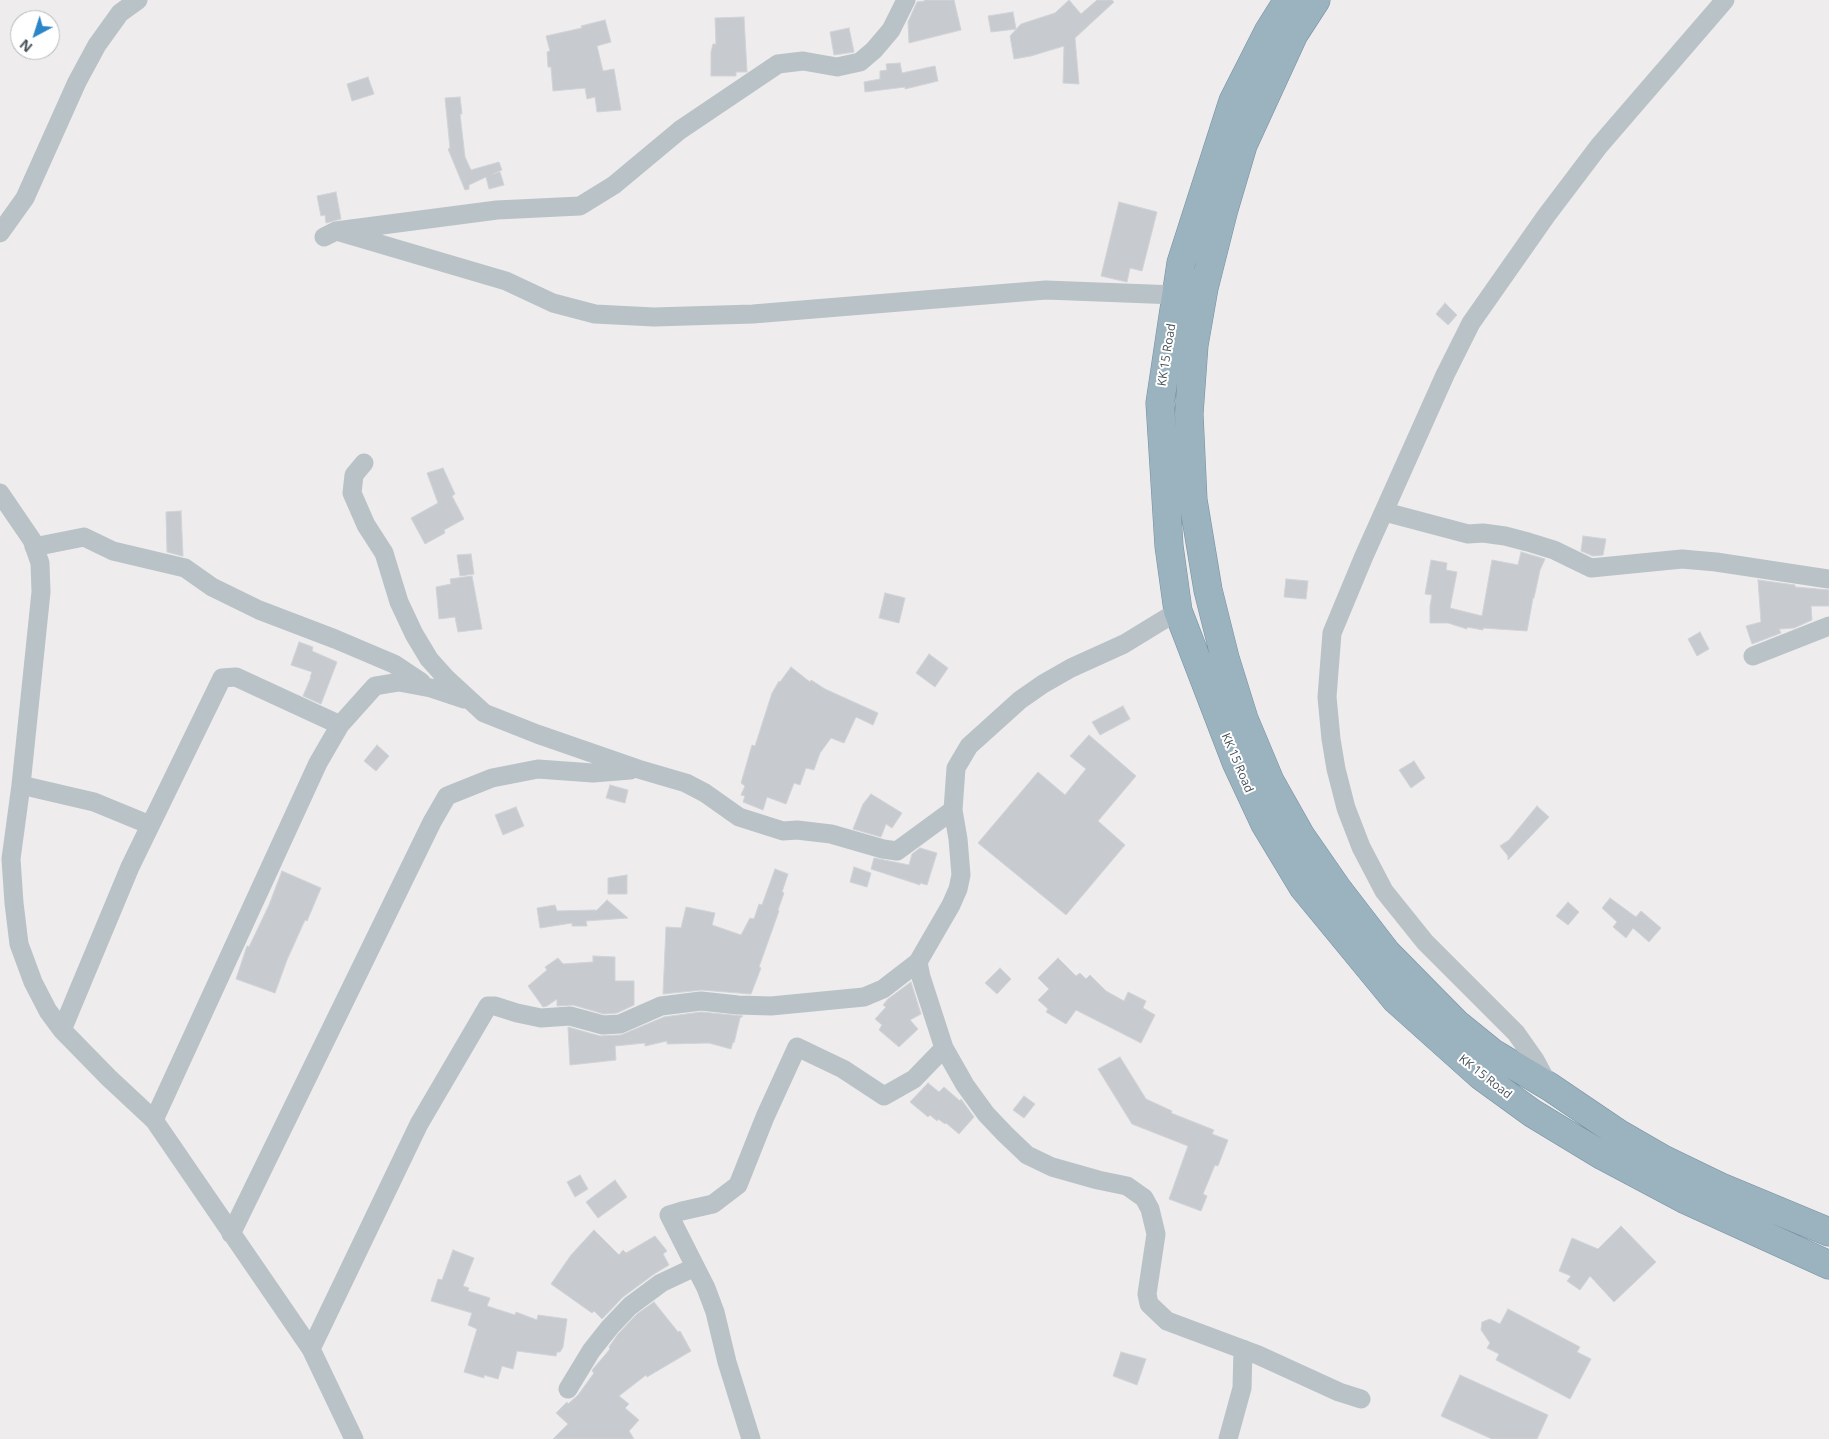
<!DOCTYPE html>
<html>
<head>
<meta charset="utf-8">
<style>
	body { margin:0 }
	#map { position:relative; width:1829px; height:1439px; overflow:hidden; background:#eeecec; font-family:"Open Sans",sans-serif }
	canvas { display:block }
	.north { position:absolute; left:10px; top:10px; width:50px; height:50px; box-sizing:border-box; background:#fff; border:1px solid #b5b9bc; border-radius:50%; rotate:220deg; font-size:14px; font-weight:700; line-height:20px; text-align:center; color:#465157 }
	.north::after { content:''; display:block; margin:auto; width:18px; height:22px; background:#2b86c9; clip-path:polygon(50% 0,100% 100%,50% 72%,0 100%) }
</style>
</head>
<body>
<div id="map">
<canvas width="1829" height="1439"></canvas>
<div class="north">N</div>
</div>
<script>
const c = document.querySelector('canvas').getContext('2d');
c.lineJoin = 'round';
function paint(path, color) { c.fillStyle = color; c.fill(path, 'evenodd'); }
const shape = rows => new Path2D(rows.map(r => 'M' + r).join(''));
function stroke(path, color, width, dash) { c.strokeStyle = color; c.lineWidth = width; c.lineCap = dash ? 'butt' : 'round'; c.setLineDash(dash || []); c.stroke(path); }
function write(font, color, halo, rows, align = 'center') {
  c.font = font + ' "Open Sans",sans-serif'; c.lineWidth = 4; c.setLineDash([]); c.textBaseline = 'middle'; c.strokeStyle = halo; c.fillStyle = color; for (const [text, x, y, turn = 0] of rows) {
    c.save(); c.translate(x, y); c.rotate((+turn || 0) * Math.PI / 180); c.textAlign = isNaN(turn) ? turn : align; if (halo) c.strokeText(text, 0, 0); c.fillText(text, 0, 0); c.restore();
  }
}
const building = shape([
	[924,0,954,0,961,30,909,43,908,22,917,2,925,1,924,0],
	[1069,0,1081,14,1097,0,1112,0,1114,2,1075,38,1079,84,1063,83,1064,46,1031,56,1014,59,1010,36,1021,24,1055,13,1069,0],
	[1013,12,1016,29,991,32,988,16,1013,12],
	[744,17,747,72,736,72,736,76,711,76,711,52,713,44,716,44,715,18,744,17],
	[605,20,611,42,597,46,603,71,614,69,621,110,597,112,595,97,587,99,585,88,553,91,551,67,548,67,547,52,550,51,546,36,582,28,581,26,605,20],
	[849,28,854,52,834,55,830,32,849,28],
	[900,63,902,73,935,66,938,81,905,89,905,87,865,92,864,82,880,79,880,71,887,70,886,64,900,63],
	[368,77,374,94,352,101,347,84,368,77],
	[460,97,462,114,460,114,465,157,471,170,499,162,502,170,493,174,500,172,504,185,489,189,486,177,469,185,469,189,465,190,448,149,450,148,445,98,460,97],
	[336,192,341,219,326,223,325,215,321,216,317,196,336,192],
	[1119,202,1157,212,1142,271,1130,268,1127,282,1101,276,1119,202],
	[1445,303,1457,315,1448,325,1436,314,1445,303],
	[443,468,455,494,452,496,464,519,444,530,445,533,425,544,411,518,438,503,427,473,443,468],
	[181,511,183,556,182,556,167,552,166,512,181,511],
	[1583,536,1606,539,1603,555,1593,556,1581,551,1583,536],
	[1521,552,1545,559,1540,570,1534,598,1533,598,1527,631,1483,628,1483,630,1467,627,1467,629,1448,623,1430,623,1430,606,1432,595,1425,594,1431,560,1447,563,1446,570,1457,572,1450,608,1482,616,1492,560,1518,565,1521,552],
	[471,554,474,574,460,576,457,555,471,554],
	[472,576,482,629,458,632,455,617,439,619,436,587,451,584,450,579,472,576],
	[1286,579,1308,581,1306,599,1284,597,1286,579],
	[1758,580,1795,585,1795,587,1829,590,1829,606,1811,606,1812,620,1794,628,1779,629,1781,633,1752,644,1746,626,1761,622,1758,580],
	[885,593,905,598,899,623,879,618,885,593],
	[1700,632,1709,649,1697,656,1688,639,1700,632],
	[299,642,313,647,312,651,337,662,321,704,303,696,311,677,310,677,312,672,291,665,299,642],
	[929,654,948,668,935,687,916,673,929,654],
	[791,667,810,682,811,680,825,689,878,713,873,725,856,717,844,743,831,738,820,753,814,770,806,768,800,785,794,783,786,804,767,797,763,810,743,802,745,796,741,795,745,786,741,783,752,745,755,746,772,693,779,681,780,682,791,667],
	[1123,706,1130,719,1100,735,1092,722,1123,706],
	[1089,735,1136,776,1098,821,1125,845,1066,915,978,843,1038,772,1065,795,1086,769,1070,756,1089,735],
	[377,745,389,756,376,771,364,761,377,745],
	[1414,761,1425,778,1411,788,1399,770,1414,761],
	[610,785,628,790,625,803,606,798,610,785],
	[871,794,902,813,892,828,886,824,881,837,853,829,863,804,871,794],
	[1537,806,1549,817,1508,860,1508,856,1500,846,1509,840,1537,806],
	[516,807,524,826,503,835,495,815,516,807],
	[920,848,937,853,927,885,920,883,920,885,871,869,874,858,909,865,912,854,920,848],
	[854,867,871,873,867,887,850,882,854,867],
	[775,869,788,874,782,892,784,893,778,910,779,911,759,967,761,968,751,994,702,990,663,994,666,927,681,928,686,907,715,913,712,925,741,935,750,918,754,919,759,904,762,905,775,869],
	[282,871,321,888,307,921,305,920,287,960,275,993,236,979,247,946,249,947,269,905,282,871],
	[627,875,627,894,608,894,608,878,627,875],
	[1610,898,1636,917,1641,911,1661,928,1649,942,1633,928,1626,938,1613,927,1617,922,1602,908,1610,898],
	[607,900,628,918,586,921,587,926,572,926,572,923,540,928,537,908,555,905,557,911,596,910,596,911,607,900],
	[1568,902,1579,912,1568,925,1556,916,1568,902],
	[593,956,615,957,615,981,634,981,634,1005,617,1013,604,1014,573,1005,557,1006,557,999,547,1006,543,1007,528,986,547,970,545,967,558,958,563,964,593,962,593,956],
	[1058,958,1076,976,1080,973,1086,979,1090,975,1106,991,1124,1001,1128,992,1146,1001,1143,1008,1155,1015,1141,1043,1076,1010,1066,1024,1046,1012,1048,1009,1038,1000,1049,989,1038,978,1058,958],
	[1000,968,1011,979,997,994,985,983,1000,968],
	[911,982,921,1014,910,1020,918,1029,899,1047,879,1030,882,1025,875,1019,886,1007,883,1005,888,999,911,982],
	[701,1012,743,1016,740,1018,734,1043,733,1042,731,1049,709,1043,667,1044,667,1041,645,1046,645,1043,615,1046,616,1060,570,1065,568,1027,600,1036,621,1035,664,1017,701,1012],
	[1120,1057,1146,1099,1172,1111,1171,1113,1214,1130,1212,1134,1228,1140,1218,1166,1215,1165,1203,1194,1207,1196,1201,1211,1169,1199,1188,1146,1132,1124,1098,1069,1120,1057],
	[928,1083,939,1092,944,1087,960,1101,961,1099,974,1117,959,1134,946,1123,945,1124,938,1119,937,1121,930,1115,928,1117,910,1102,928,1083],
	[1024,1096,1035,1104,1024,1118,1013,1110,1024,1096],
	[580,1175,588,1189,575,1197,567,1182,580,1175],
	[615,1180,627,1197,598,1218,586,1202,615,1180],
	[1621,1226,1656,1262,1614,1302,1590,1276,1580,1290,1567,1281,1571,1276,1559,1271,1572,1238,1598,1249,1621,1226],
	[594,1230,619,1255,623,1250,626,1253,655,1236,667,1251,663,1254,669,1265,654,1274,623,1297,602,1319,594,1311,592,1313,551,1284,571,1255,594,1230],
	[453,1250,474,1258,463,1286,469,1288,468,1291,490,1298,487,1306,515,1315,516,1312,537,1320,538,1315,567,1319,563,1347,560,1352,557,1352,556,1356,517,1351,513,1369,502,1366,498,1379,484,1375,484,1378,464,1372,477,1329,468,1325,472,1313,431,1301,438,1279,442,1280,453,1250],
	[654,1302,678,1332,680,1331,691,1351,647,1377,646,1375,619,1396,629,1404,625,1408,639,1420,629,1431,634,1439,553,1439,568,1424,556,1413,567,1402,568,1404,578,1395,594,1373,592,1371,593,1369,610,1349,609,1347,618,1334,637,1314,654,1302],
	[1508,1309,1580,1347,1577,1352,1591,1359,1570,1399,1496,1360,1499,1354,1487,1348,1490,1343,1481,1330,1482,1322,1490,1319,1500,1324,1508,1309],
	[1121,1352,1146,1359,1137,1385,1113,1376,1121,1352],
	[1460,1375,1548,1415,1537,1439,1492,1439,1441,1416,1460,1375]
]);
const minor = shape([
	[336,231,506,281,553,303,595,314,654,317,753,314,1046,290,1176,295],
	[0,233,25,198,77,82,97,45,120,13,138,0],
	[324,237,336,231,497,210,580,206,614,185,680,130,778,64,803,61,837,67,860,62,874,50,891,30,906,0],
	[364,463,354,475,352,493,366,525,384,553,399,602,414,634,429,659,447,679,484,713,537,734,638,769,686,783,705,793,739,817,783,831,797,830,831,834,883,849,897,851,953,810],
	[0,493,32,540,40,563,41,592,21,785,11,859,14,903,19,944,33,982,48,1011,62,1030,109,1078,154,1120,311,1349,354,1439],
	[1385,512,1468,534,1483,533,1505,536,1528,542,1554,550,1591,568,1682,559,1716,562,1829,579],
	[34,547,84,537,113,551,185,568,212,587,259,610,335,639,394,664,421,682],
	[1178,611,1124,644,1071,668,1043,684,1020,700,969,746,956,768,953,810,958,839,961,875,958,889,951,905,918,962,921,977,944,1048,965,1085,986,1114,1005,1134,1027,1155,1052,1167,1098,1180,1127,1186,1144,1198,1150,1209,1156,1234,1147,1294,1149,1304,1167,1321,1258,1355,1339,1392,1361,1399],
	[1753,656,1829,626],
	[21,785,94,802,150,825],
	[62,1030,130,867,222,678,236,677,340,725],
	[1548,1084,1535,1060,1516,1033,1425,942,1384,891,1361,847,1346,808,1336,769,1331,739,1327,697,1332,633,1364,556,1445,375,1471,323,1546,216,1599,146,1725,0],
	[154,1120,318,763,340,725,375,686,399,682,431,688,464,699],
	[231,1234,432,822,447,796,492,778,538,769,593,773,630,770],
	[311,1349,419,1124,488,1006,495,1006,517,1013,541,1018,570,1016,603,1025,620,1024,661,1006,701,1001,738,1005,771,1006,864,997,883,989,918,962],
	[568,1389,591,1351,610,1327,630,1306,661,1283,695,1267],
	[751,1439,727,1362,715,1312,706,1288,669,1215,682,1211,713,1204,738,1185,765,1117,797,1047,843,1069,884,1096,914,1079,944,1048],
	[1228,1439,1242,1388,1243,1349]
]);
const trunk = shape([
	[1288,0,1268,32,1233,101,1181,263,1160,403,1169,546,1178,611,1236,762,1265,824,1303,887,1396,1000,1481,1076,1532,1113,1603,1156,1684,1199,1829,1265],
	[1316,0,1294,34,1243,145,1224,209,1204,288,1194,345,1189,414,1193,500,1208,590,1225,658,1244,719,1270,781,1301,836,1337,888,1387,953,1456,1023,1493,1053,1550,1087,1618,1133,1663,1159,1723,1188,1829,1232]
]);
const streetNames = [
	["KK 15 Road",1167,355,-81],
	["KK 15 Road",1237,763,67],
	["KK 15 Road",1485,1077,38]
];
paint(building, '#c7cace');
stroke(building, '#d0d3d7', 1);
stroke(trunk, '#7390a2', 29);
stroke(minor, '#b8c2c7', 19);
stroke(trunk, '#9bb2bf', 28);
write('12px', '#465157', '#fff', streetNames);
</script>
</body>
</html>
